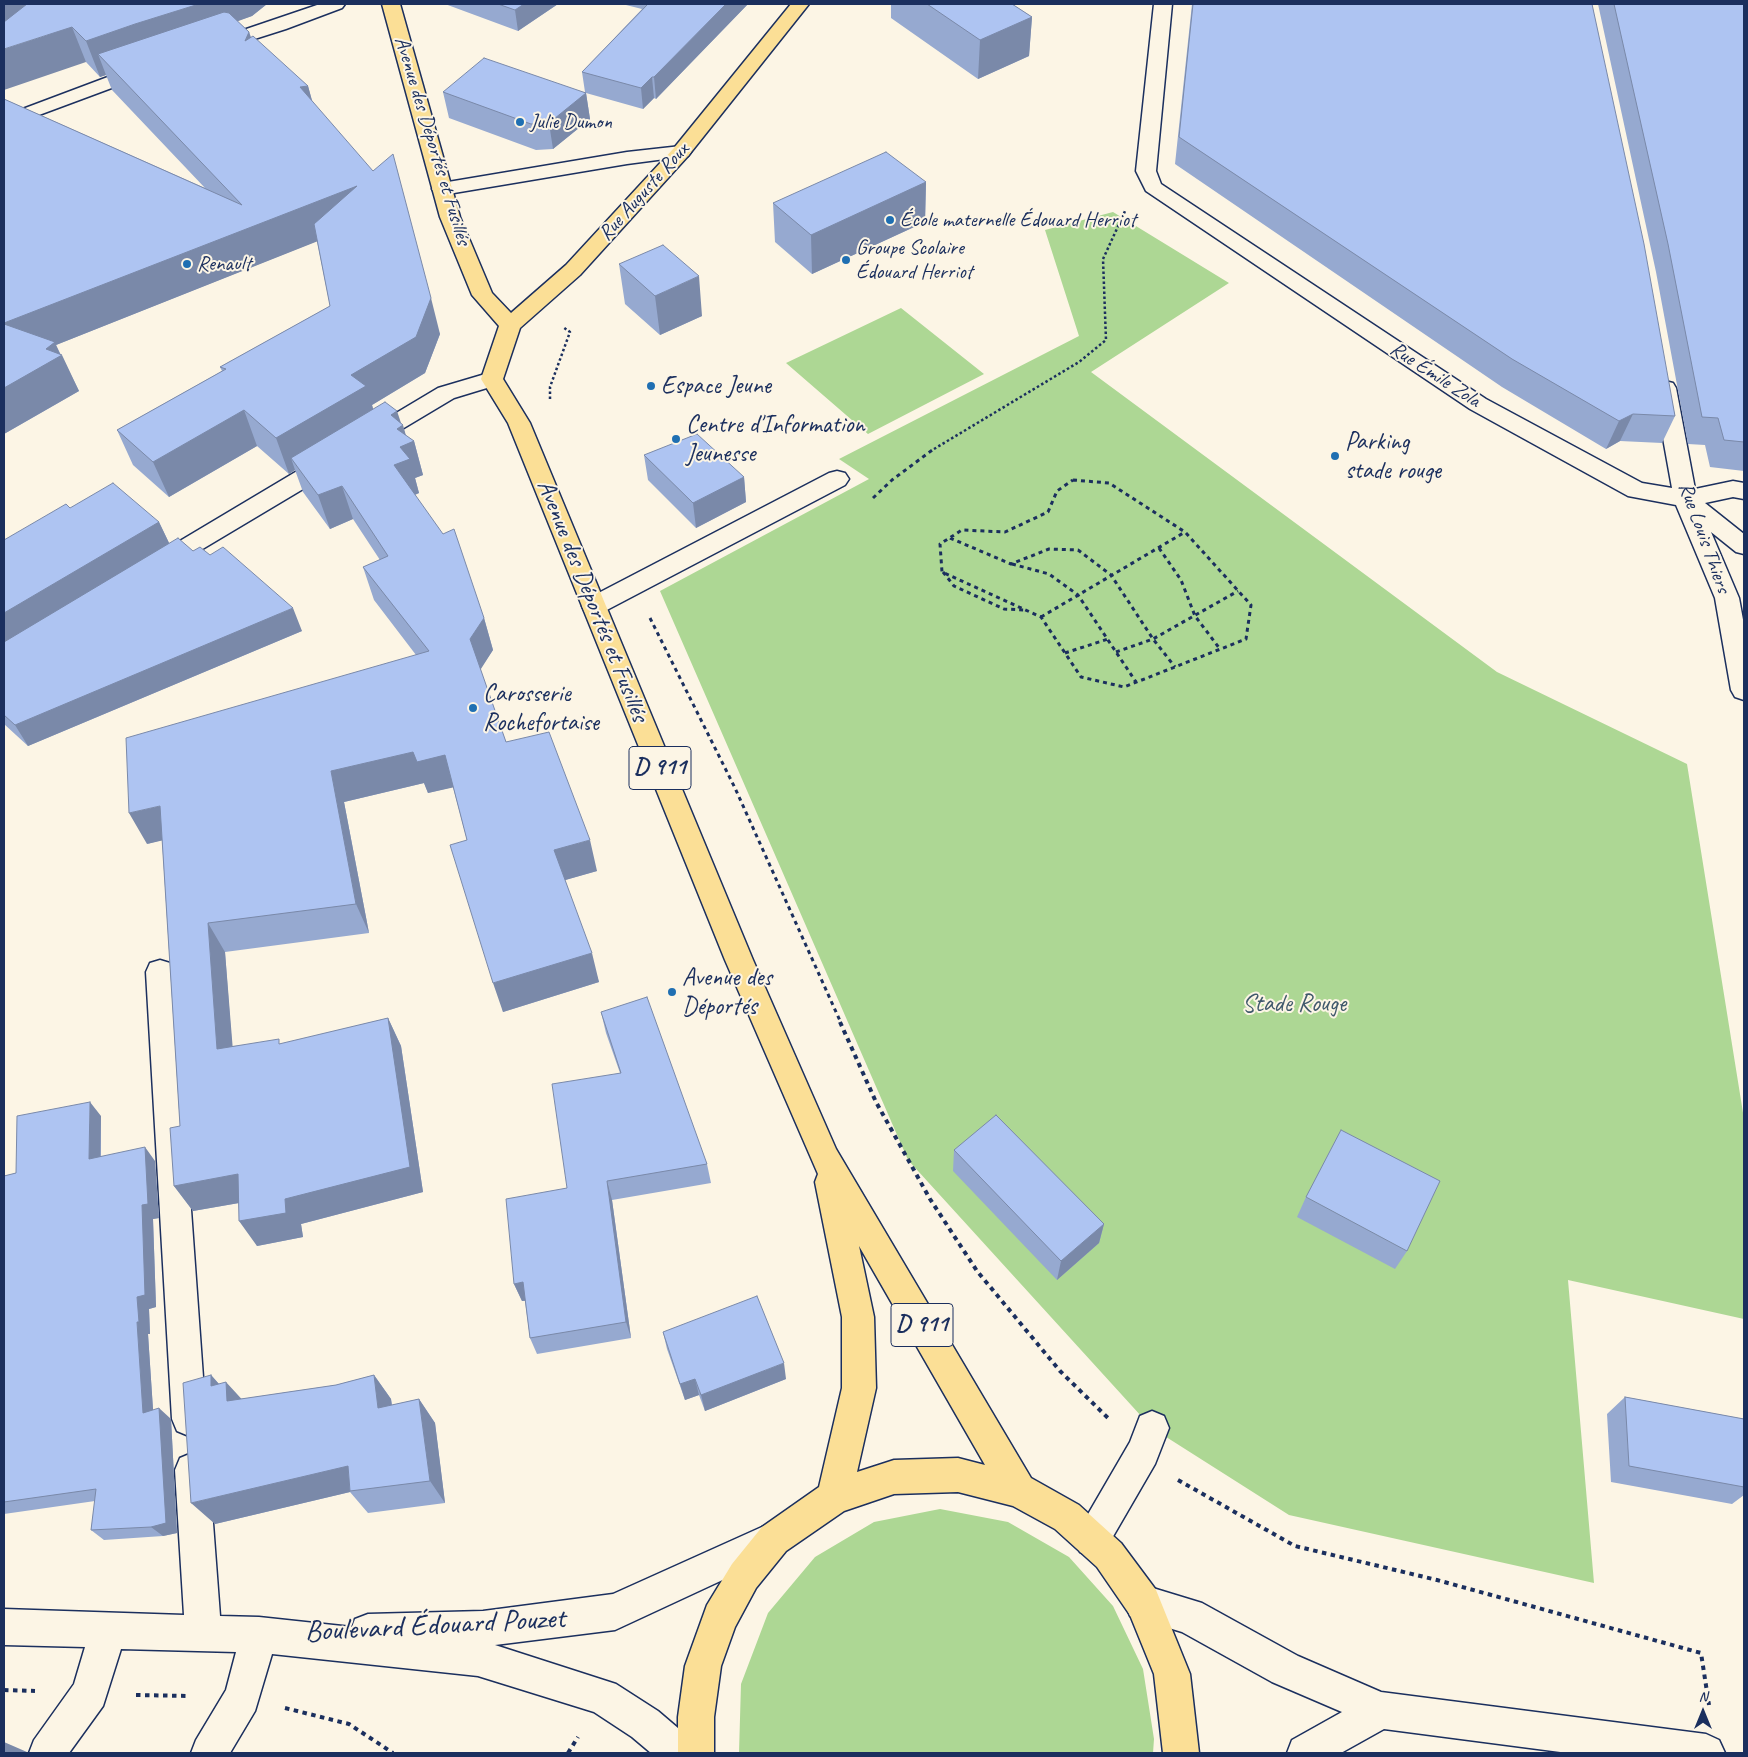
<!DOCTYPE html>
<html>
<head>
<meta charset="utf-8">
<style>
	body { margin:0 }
	#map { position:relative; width:1748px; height:1757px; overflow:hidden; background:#fcf5e5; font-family:Caveat,sans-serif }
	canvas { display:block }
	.frame { position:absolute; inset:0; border:5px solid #1b2f5e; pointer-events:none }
	.north { position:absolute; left:1678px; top:1687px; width:50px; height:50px; -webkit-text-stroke:4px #fcf5e5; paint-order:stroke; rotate:0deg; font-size:14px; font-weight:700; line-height:20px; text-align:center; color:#1b2f5e }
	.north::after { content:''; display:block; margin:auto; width:18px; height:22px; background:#1b2f5e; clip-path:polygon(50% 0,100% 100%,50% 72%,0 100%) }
</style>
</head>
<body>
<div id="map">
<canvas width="1748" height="1757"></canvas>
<div class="frame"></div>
<div class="north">N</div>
</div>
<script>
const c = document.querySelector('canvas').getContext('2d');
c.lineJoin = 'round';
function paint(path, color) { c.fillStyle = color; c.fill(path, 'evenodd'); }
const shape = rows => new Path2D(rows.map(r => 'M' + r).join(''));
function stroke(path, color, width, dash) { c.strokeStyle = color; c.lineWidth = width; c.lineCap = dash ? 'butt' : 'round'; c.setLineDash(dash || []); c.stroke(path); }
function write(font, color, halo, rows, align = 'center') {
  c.font = font + ' Caveat,sans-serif'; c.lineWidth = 4; c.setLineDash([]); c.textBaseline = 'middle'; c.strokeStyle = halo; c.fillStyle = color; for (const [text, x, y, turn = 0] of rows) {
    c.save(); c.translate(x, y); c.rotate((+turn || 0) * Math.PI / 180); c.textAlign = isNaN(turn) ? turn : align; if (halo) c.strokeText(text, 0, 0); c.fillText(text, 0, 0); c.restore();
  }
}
const green = shape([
	[1113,212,1229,283,1091,372,1497,672,1687,764,1744,1119,1744,1319,1568,1280,1594,1583,1289,1515,1152,1428,908,1160,660,591,869,479,839,459,1079,336,1045,230],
	[901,308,984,374,868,434,786,363],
	[940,1509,1008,1522,1069,1557,1113,1606,1143,1669,1154,1739,1153,1753,739,1753,741,1684,768,1613,815,1557,874,1522]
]);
const pathFar2 = shape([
	[550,399,550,387,570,332,563,327],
	[934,449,1079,362,1106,340,1103,259,1126,209]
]);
const pathFar1 = shape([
	[1073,480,1109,483,1185,532,1251,605,1246,639,1124,687,1081,677,1041,617,942,572,940,544,962,530,1005,532,1048,512,1057,491,1073,480],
	[873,498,892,480,935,448],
	[950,538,1011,564,1049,549,1078,550,1111,575,1153,639,1175,667],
	[1159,548,1181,580,1195,616,1220,649],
	[1012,564,1049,574,1078,595,1136,682],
	[943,572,954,586,1004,609,1025,610],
	[1041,617,1185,532],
	[650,618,735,788,841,1023],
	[1116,652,1153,639,1238,591],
	[1065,653,1108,639]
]);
const path = shape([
	[840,1022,876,1102,930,1199,977,1271,1060,1371,1108,1418],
	[1178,1480,1295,1546,1437,1580,1701,1653,1709,1705],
	[4,1690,35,1691],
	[136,1695,189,1696],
	[285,1708,349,1724,393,1753],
	[568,1753,578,1737]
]);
const minor = shape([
	[320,4,345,4,342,8,286,29,220,50,214,51,208,50,205,46,208,42,320,4],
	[1154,4,1172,4,1156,171,1161,184,1486,399,1642,483,1672,488,1654,388,1657,383,1665,381,1673,383,1676,388,1695,489,1733,481,1744,483,1744,499,1733,497,1705,503,1744,534,1744,554,1736,552,1711,532,1739,598,1744,625,1744,700,1735,697,1731,690,1715,598,1676,505,1628,496,1470,409,1146,191,1136,171,1154,4],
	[145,63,152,65,154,69,152,73,4,128,4,116,145,63],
	[681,146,688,148,691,152,688,156,627,164,442,195,435,193,432,189,435,185,442,183,627,152,681,146],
	[492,372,500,374,503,379,500,384,454,398,377,444,369,447,361,444,358,439,361,434,438,388,492,372],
	[332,453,340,455,343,461,340,467,164,572,156,575,148,572,144,566,148,560,324,455,332,453],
	[837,471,845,473,849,479,845,485,603,612,594,615,585,612,582,606,585,600,829,473,837,471],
	[160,960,170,963,174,972,206,1419,201,1431,189,1436,177,1431,172,1419,146,972,150,963,160,960],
	[1152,1411,1164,1416,1169,1428,1155,1464,1104,1552,1092,1557,1080,1552,1075,1540,1080,1528,1130,1442,1140,1416,1152,1411],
	[192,1453,204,1458,209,1470,220,1616,259,1617,352,1627,355,1619,368,1614,483,1611,613,1594,773,1522,785,1527,790,1539,785,1551,615,1630,495,1645,616,1684,658,1711,692,1740,697,1753,651,1753,632,1737,594,1712,478,1676,272,1654,255,1711,230,1753,191,1753,196,1740,226,1690,236,1652,121,1649,103,1706,69,1753,29,1753,34,1740,74,1684,85,1647,4,1645,4,1609,184,1615,175,1470,180,1458,192,1453],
	[1143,1585,1202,1603,1298,1656,1381,1692,1706,1734,1719,1740,1725,1753,1568,1753,1384,1729,1341,1753,1287,1753,1292,1740,1342,1712,1272,1682,1182,1632,1130,1616,1125,1603,1130,1590,1143,1585]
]);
const major = shape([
	[382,4,400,4,460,217,492,293,511,313,566,265,674,148,791,4,809,4,688,156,580,275,520,328,503,379,530,423,753,960,836,1149,1031,1478,1079,1505,1121,1543,1156,1590,1190,1674,1199,1753,1163,1753,1154,1674,1130,1615,1097,1567,1055,1529,1013,1506,958,1492,894,1494,844,1511,786,1551,756,1588,735,1627,721,1666,714,1717,714,1753,678,1753,678,1717,685,1666,707,1605,732,1564,762,1527,819,1487,842,1388,842,1317,815,1182,818,1174,725,960,508,423,481,379,499,326,472,295,440,217,382,4],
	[859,1246,985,1465,958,1458,894,1460,857,1472,876,1388,874,1317,859,1246]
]);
const wall = shape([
	[4,4,267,4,252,16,237,21,249,32,251,37,308,86,312,101,440,334,425,373,372,405,373,409,401,423,406,436,414,441,423,475,415,478,419,493,415,495,484,618,493,650,480,669,506,742,597,871,565,880,599,982,503,1012,467,840,453,787,428,793,424,783,344,802,369,933,225,952,232,1046,282,1044,388,1018,401,1046,423,1192,301,1224,303,1237,257,1246,239,1203,193,1211,174,1186,180,1126,162,840,147,844,416,655,374,600,363,567,380,560,353,519,330,529,303,492,295,470,289,474,257,446,169,497,133,465,117,430,222,371,220,367,330,306,317,241,56,345,79,391,4,434,4,99,205,188,112,90,106,75,100,77,86,62],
	[445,4,558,4,518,31],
	[622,4,748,4,656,99,654,98,643,109,586,93,590,119,553,149,536,150,449,118,443,92,585,92,582,72,642,9],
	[891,4,1012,4,1032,17,1029,56,978,79,891,18],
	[1192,4,1592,4,1675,416,1662,443,1620,441,1606,449,1502,387,1175,164],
	[1598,4,1744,4,1744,471,1710,467,1705,445,1688,444,1656,272],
	[926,182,925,222,812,274,775,242,773,203],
	[619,264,702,316,660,335,625,304],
	[644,455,744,477,746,502,696,528,648,480],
	[70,508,159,522,169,543,193,551,302,631,28,746,4,724,4,540],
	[601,1012,707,1164,711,1183,612,1200,631,1338,537,1354,530,1338,525,1301,522,1301,514,1284,567,1188,620,1073,606,1033],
	[101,1116,101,1156,155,1161,159,1218,153,1219,156,1307,149,1309,150,1334,148,1334,153,1410,171,1419,177,1533,163,1536,104,1540,91,1530,95,1501,4,1514,4,1176,16,1173],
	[954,1150,1104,1224,1099,1243,1057,1280,953,1171],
	[1306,1197,1407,1251,1395,1269,1297,1217],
	[663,1332,786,1379,705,1411,699,1395,685,1400,667,1349],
	[211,1375,219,1384,241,1399,336,1385,374,1375,391,1399,392,1405,419,1399,435,1423,445,1503,368,1513,350,1492,215,1524],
	[1625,1397,1744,1419,1744,1495,1732,1504,1611,1482,1607,1414]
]);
const shadedWall = shape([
	[4,4,57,4,4,47],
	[199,4,267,4,252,16,222,27,98,54,106,75,100,77,86,41,135,24],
	[524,4,558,4,518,31,515,10],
	[726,4,748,4,656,99,654,77],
	[1032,17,1029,56,978,79,980,40],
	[72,27,86,62,4,90,4,49],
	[249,32,260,68,245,41],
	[652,77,654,98,643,109,641,88],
	[308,86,318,122,300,87],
	[586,93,590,119,553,149,549,123],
	[926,182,925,222,812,274,811,235],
	[357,186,366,222,56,345,61,356,62,355,79,391,4,434,4,323],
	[699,276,702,316,660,335,655,296],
	[431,298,440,334,425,373,372,405,377,422,291,458,295,470,289,474,276,438,351,375],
	[244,410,257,446,169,497,153,462],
	[397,411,402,426,403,425,408,443,414,441,423,475,415,478,419,493,404,499,394,465,391,415],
	[1633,414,1620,441,1606,449,1619,421],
	[744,477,746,502,696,528,693,503],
	[342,486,353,519,330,529,318,495],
	[159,522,170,545,4,643,4,613],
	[293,608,302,631,28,746,15,725],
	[484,618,493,650,479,672,470,639],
	[413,752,445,755,455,787,428,793,424,783,344,802,369,933,356,904,331,771],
	[160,806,177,837,147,844,129,813],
	[590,840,597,871,562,881,554,850],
	[208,923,225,952,235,1076,217,1049],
	[592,953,599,982,503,1012,493,983],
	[388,1018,401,1046,423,1192,301,1224,303,1237,257,1246,239,1221,285,1199],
	[90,1102,101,1116,100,1173,89,1159],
	[145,1147,155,1161,159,1218,153,1219,156,1307,149,1309,150,1334,148,1334,154,1424,143,1413,137,1322,137,1297],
	[238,1174,256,1200,193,1211,174,1186],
	[607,1181,612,1200,631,1338,626,1322],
	[1104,1224,1099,1243,1057,1280,1061,1261],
	[523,1282,531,1300,522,1301,514,1284],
	[784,1363,786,1379,705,1411,701,1395],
	[211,1375,226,1392,226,1382,248,1406,234,1408,211,1386],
	[374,1375,391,1399,395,1432,378,1408],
	[695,1379,699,1395,685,1400,680,1384],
	[419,1399,435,1423,445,1503,430,1481],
	[159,1408,171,1419,177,1533,163,1536,151,1527],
	[348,1466,350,1492,215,1524,191,1503],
	[4,1742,27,1752,29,1753,4,1753]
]);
const building = shape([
	[27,4,199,4,135,24,86,41,72,27,4,49,4,22,27,4],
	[498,4,524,4,515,10,498,4],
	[648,4,726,4,654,77,652,77,641,88,582,72,648,4],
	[927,4,1012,4,1032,17,980,40,927,4],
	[1193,4,1592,4,1644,244,1675,416,1633,414,1619,421,1512,359,1179,137,1193,4],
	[1614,4,1744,4,1744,442,1724,440,1718,418,1702,417,1668,244,1614,4],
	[224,12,229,13,249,32,245,41,253,36,308,86,300,87,373,171,393,154,431,298,416,337,351,375,366,386,276,438,244,410,153,462,117,430,226,369,220,367,330,306,314,224,357,186,4,323,4,99,242,205,98,54,224,12],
	[484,58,586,93,549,123,531,124,443,92,484,58],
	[886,152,926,182,811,235,773,203,886,152],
	[663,245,699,276,655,296,619,264,663,245],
	[4,324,55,342,46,349,62,355,4,388,4,324],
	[385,402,397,411,391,415,403,425,397,429,414,441,400,447,410,459,394,465,443,534,454,529,484,618,470,639,506,742,549,732,590,840,554,850,592,953,493,983,450,845,467,840,445,755,417,762,413,752,331,771,356,904,208,923,217,1049,279,1039,279,1044,388,1018,410,1167,285,1199,286,1213,239,1221,238,1174,174,1186,170,1128,180,1126,160,806,129,813,126,738,429,651,363,567,388,556,342,486,318,495,291,458,385,402],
	[697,434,744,477,693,503,644,455,697,434],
	[113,483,159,522,4,613,4,540,66,504,70,508,113,483],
	[178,538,193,551,200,547,210,555,223,547,293,608,15,725,4,715,4,642,178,538],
	[647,997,707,1164,607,1181,626,1322,530,1338,523,1282,514,1284,506,1199,567,1188,552,1084,621,1073,601,1012,647,997],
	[90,1102,89,1159,145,1147,148,1204,142,1205,145,1295,137,1297,139,1322,137,1322,143,1413,159,1408,166,1523,151,1527,91,1530,96,1489,4,1502,4,1176,16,1173,17,1116,90,1102],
	[996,1115,1104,1224,1061,1261,954,1150,996,1115],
	[1341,1130,1440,1181,1407,1251,1306,1197,1341,1130],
	[757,1296,784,1363,701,1395,695,1379,680,1384,663,1332,757,1296],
	[211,1375,211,1386,226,1382,227,1401,336,1385,374,1375,378,1408,419,1399,430,1481,350,1491,348,1466,191,1503,183,1383,211,1375],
	[1625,1397,1744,1419,1744,1487,1629,1466,1625,1397],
	[4,1752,21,1753,4,1753,4,1752]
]);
const markers = [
	[520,122,5,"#1f6fb2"],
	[890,220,5,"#1f6fb2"],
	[846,260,5,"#1f6fb2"],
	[187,264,5,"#1f6fb2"],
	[651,386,5,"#1f6fb2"],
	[676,439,5,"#1f6fb2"],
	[1335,456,5,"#1f6fb2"],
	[473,708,5,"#1f6fb2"],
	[672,992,5,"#1f6fb2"]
];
const farPoinames = [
	["Julie Dumon",530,122],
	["École maternelle Édouard Herriot",900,220],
	["Groupe Scolaire",856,248],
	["Édouard Herriot",856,272],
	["Renault",197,264]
];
const farStreetnames = [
	["Avenue des Déportés et Fusillés",432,141,73],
	["Rue Auguste Roux",644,192,-48],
	["Rue Émile Zola",1435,375,33],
	["Rue Louis Thiers",1704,538,70]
];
const shields = [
	[660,768,62],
	[922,1325,62]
];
const shieldNames = [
	["D 911",660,768],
	["D 911",922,1325]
];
const poiNames = [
	["Espace Jeune",661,386],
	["Centre d'Information",686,425],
	["Jeunesse",686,454],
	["Parking",1345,442],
	["stade rouge",1345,471],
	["Carosserie",483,694],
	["Rochefortaise",483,723],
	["Avenue des",682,978],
	["Déportés",682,1007]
];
const streetNames = [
	["Avenue des Déportés et Fusillés",592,601,68]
];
const parkNames = [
	["Stade Rouge",1294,1004]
];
const nearStreetnames = [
	["Boulevard Édouard Pouzet",435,1626,-3]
];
paint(green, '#add794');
stroke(minor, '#1b2f5e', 3);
stroke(major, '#1b2f5e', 3);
stroke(pathFar2, '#1b2f5e', 2.5, [2.5, 2.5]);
stroke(pathFar1, '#1b2f5e', 3, [4, 4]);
stroke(path, '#1b2f5e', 4, [4.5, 4.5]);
paint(minor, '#fcf5e5');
paint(major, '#fbdf96');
paint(wall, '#96a9d0');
paint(shadedWall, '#7a89a9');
paint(building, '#aec4f2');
stroke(building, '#7a89a9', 1);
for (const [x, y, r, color] of markers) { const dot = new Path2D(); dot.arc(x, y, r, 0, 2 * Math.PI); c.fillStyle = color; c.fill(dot); stroke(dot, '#fcf5e5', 2); }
write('21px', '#1b2f5e', '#fcf5e5', farPoinames, 'left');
write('21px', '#1b2f5e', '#fcf5e5', farStreetnames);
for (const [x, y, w] of shields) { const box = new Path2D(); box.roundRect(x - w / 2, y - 21.5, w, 43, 4); c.fillStyle = '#fcf5e5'; c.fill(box); stroke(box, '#1b2f5e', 1); }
write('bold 24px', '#1b2f5e', null, shieldNames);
write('25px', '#1b2f5e', '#fcf5e5', poiNames, 'left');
write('25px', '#1b2f5e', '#fcf5e5', streetNames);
write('25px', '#40596c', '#fcf5e5', parkNames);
write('30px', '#1b2f5e', '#fcf5e5', nearStreetnames);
</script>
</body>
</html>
